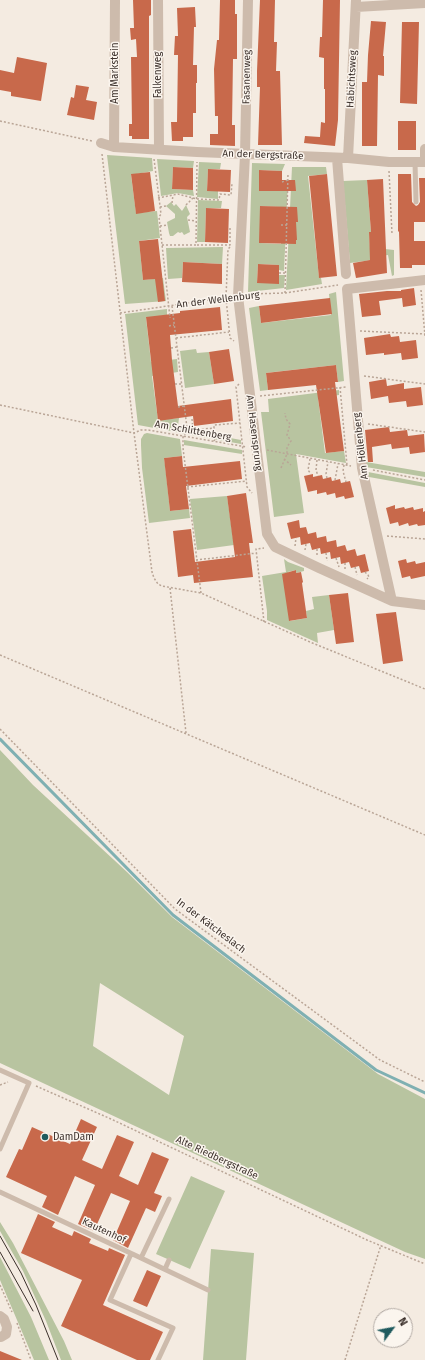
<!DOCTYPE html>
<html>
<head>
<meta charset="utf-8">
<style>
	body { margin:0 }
	#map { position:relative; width:425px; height:1360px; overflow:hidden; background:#f4ebe1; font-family:"Fira Sans",sans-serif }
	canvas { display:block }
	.north { position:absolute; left:373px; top:1308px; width:40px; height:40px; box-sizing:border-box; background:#fbf5ee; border:1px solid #aea6a0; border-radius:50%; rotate:58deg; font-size:11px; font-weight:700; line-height:16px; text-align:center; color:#3b302b }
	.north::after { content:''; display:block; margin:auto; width:14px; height:18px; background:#1f5a5e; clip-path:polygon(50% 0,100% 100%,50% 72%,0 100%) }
</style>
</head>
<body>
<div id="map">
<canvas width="425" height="1360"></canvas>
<div class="north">N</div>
</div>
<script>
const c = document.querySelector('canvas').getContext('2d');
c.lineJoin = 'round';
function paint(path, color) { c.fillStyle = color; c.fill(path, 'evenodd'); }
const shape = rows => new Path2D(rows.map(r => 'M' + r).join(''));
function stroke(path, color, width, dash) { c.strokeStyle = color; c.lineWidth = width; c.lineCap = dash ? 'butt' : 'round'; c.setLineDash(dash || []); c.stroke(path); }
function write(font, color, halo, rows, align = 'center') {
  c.font = font + ' "Fira Sans",sans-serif'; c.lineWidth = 3; c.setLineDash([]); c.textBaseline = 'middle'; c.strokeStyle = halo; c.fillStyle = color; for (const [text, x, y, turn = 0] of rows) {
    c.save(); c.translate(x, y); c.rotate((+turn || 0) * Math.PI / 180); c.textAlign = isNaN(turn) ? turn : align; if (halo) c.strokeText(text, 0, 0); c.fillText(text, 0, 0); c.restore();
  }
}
const green = shape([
	[107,155,152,158,153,171,131,175,136,213,157,211,160,238,139,241,143,280,163,278,166,301,125,304],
	[157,159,194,161,193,168,173,167,172,189,193,190,194,196,178,193,161,196],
	[199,162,221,163,220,169,208,169,207,191,218,191,218,199,197,197],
	[252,163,285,164,282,171,259,170,259,191,282,191,288,184,286,222,281,222,282,207,260,206,260,243,281,244,281,227,286,228,284,271,279,270,279,265,258,264,257,282,279,283,279,275,285,275,284,288,248,292],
	[292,167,326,167,327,174,308,176,319,277,321,278,322,284,286,290],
	[367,180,371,232,369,232,370,249,385,249,394,250,394,275,392,276,388,255,379,256,379,259,350,263,343,181],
	[198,200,222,201,221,208,206,208,205,242,197,242],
	[171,202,174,206,176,204,182,211,186,205,190,214,187,217,190,232,184,235,182,232,180,233,178,232,173,236,170,236,169,233,167,222,175,218,175,214,166,206],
	[223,247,222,264,183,262,182,278,168,279,166,248],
	[336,292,344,381,338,382,336,365,274,372,266,373,268,390,260,391,249,308,259,306,261,323,331,315,329,294],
	[167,309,167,315,146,318,151,362,177,359,178,372,152,376,158,420,179,418,178,426,193,431,241,440,241,444,138,425,125,314],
	[196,349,197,353,209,352,214,384,185,388,180,351],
	[339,390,339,395,318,398,325,453,344,451,346,463,296,454,304,513,274,517,261,412,269,412,268,399],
	[147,433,180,439,182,456,164,458,165,465,170,511,189,509,190,518,149,523,142,468,141,445,141,439,144,434],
	[184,440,242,450,242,454,184,445],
	[366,462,425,472,425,477,366,467],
	[368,472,425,483,425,487,369,477],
	[227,496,234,545,197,550,190,499],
	[284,559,288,562,304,568,304,571,296,573,296,570,288,572,290,621,307,618,306,611,314,609,312,597,329,595,334,630,317,633,318,643,267,620,267,611,262,576,286,572],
	[0,750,33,785,127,872,172,917,378,1074,425,1099,425,1259,405,1252,0,1063],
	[100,983,184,1036,169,1095,93,1046],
	[191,1176,225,1191,190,1269,156,1254],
	[0,1222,13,1243,64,1341,72,1360,61,1360,46,1321,23,1271,0,1231],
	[211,1249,254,1253,246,1360,203,1360],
	[0,1257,31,1317,49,1360,34,1360,0,1280]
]);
const stream = shape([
	[0,739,173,915,376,1070,425,1093]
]);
const building = shape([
	[133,0,151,0,151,15,149,16,149,139,132,139,132,136,129,136,129,124,132,124,131,57,137,57,136,39,131,40,130,28,134,28],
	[220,0,235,0,235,14,237,14,237,59,233,59,232,125,235,125,235,146,210,145,210,134,218,134,218,116,215,116,214,69,217,40,219,40],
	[260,0,275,0,274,42,277,42,276,71,280,71,282,145,258,145,260,87,257,87,257,71],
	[323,0,340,0,338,120,335,146,304,143,305,136,320,137,321,122,325,123,325,89,324,89,324,58,319,57,320,37,322,37],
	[195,7,196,27,194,27,193,65,197,65,197,83,196,83,196,113,193,113,193,137,183,137,183,141,172,141,171,122,177,122,178,55,174,55,175,36,178,36,177,8],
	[371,21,386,22,383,56,384,56,384,76,378,75,377,146,362,146,362,82,367,82,368,55],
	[402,22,419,22,417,104,400,103],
	[17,57,47,63,41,101,11,96,11,92,0,90,0,70,14,73],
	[76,85,89,87,86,100,97,102,94,120,67,115,71,97,74,98],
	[398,121,416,121,416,150,398,150],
	[173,167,193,168,193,190,172,189],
	[208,169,231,170,230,192,207,191],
	[259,170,282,171,282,180,295,180,296,191,259,191],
	[150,172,155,211,136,214,131,174],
	[327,174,337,276,319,278,309,176],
	[398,174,411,174,412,202,416,206,418,205,420,202,419,178,425,178,425,222,414,222,414,241,425,241,425,265,412,265,412,268,400,268,399,232,398,231],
	[383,179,387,273,356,278,353,263,370,260,369,232,371,232,367,180],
	[260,206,297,207,298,222,296,222,297,240,296,240,296,244,259,243],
	[206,208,229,209,228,243,205,242],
	[158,239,165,301,158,302,155,279,143,280,139,241],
	[183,262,222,264,222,284,182,282],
	[258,264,279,265,279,284,257,283],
	[414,288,416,305,403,307,402,298,379,301,381,315,362,317,359,294,387,291,401,291,401,290],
	[330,298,332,314,261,323,259,306],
	[220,307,222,330,170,335,172,360,178,406,231,399,233,421,194,426,193,416,158,421,146,317,180,313,180,311],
	[390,334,391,337,399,336,400,342,416,340,418,358,402,360,401,353,384,355,384,353,366,355,364,338],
	[229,349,234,381,214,384,209,352],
	[336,365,338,382,335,382,344,451,326,453,316,385,268,390,266,373],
	[386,379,387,386,404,383,404,389,421,387,423,405,407,407,406,401,389,403,388,396,371,399,369,382],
	[389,427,390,432,407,430,408,436,424,434,425,452,410,454,409,447,392,449,391,444,372,447,373,462,368,462,365,430],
	[182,456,183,467,240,461,242,479,186,486,189,509,170,511,164,458],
	[313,474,313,477,322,475,323,479,331,477,332,481,340,479,341,483,350,481,354,497,345,499,344,496,336,498,335,493,327,495,326,492,317,494,317,490,308,492,304,476],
	[246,493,253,543,249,543,253,577,194,583,193,575,178,577,173,531,191,529,195,562,235,557,227,496],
	[395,505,395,509,404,507,405,509,413,507,414,510,423,508,423,512,425,511,425,525,418,526,417,524,409,526,408,523,399,526,398,522,390,524,386,508],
	[299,520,300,528,306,527,308,534,316,532,317,538,326,536,327,542,336,540,337,547,345,545,347,551,355,549,357,556,365,554,369,571,361,573,359,566,351,568,349,562,341,564,340,557,331,559,330,552,321,554,320,548,312,550,310,543,301,545,300,537,291,539,287,523],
	[406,559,407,563,415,561,416,564,425,562,425,576,411,579,410,576,402,578,398,561],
	[296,570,296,573,301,572,303,582,302,583,307,618,289,621,282,574],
	[348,593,354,642,336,644,329,595],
	[396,612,403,661,383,664,376,614],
	[81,1119,97,1127,82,1160,102,1169,117,1135,134,1142,119,1176,138,1185,152,1152,169,1159,154,1193,162,1196,155,1212,146,1208,128,1248,113,1240,130,1201,111,1193,94,1231,78,1224,95,1185,75,1176,58,1215,42,1207,47,1196,6,1177,19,1149,22,1150,32,1127,70,1144],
	[38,1214,55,1222,52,1227,72,1236,74,1231,91,1239,89,1243,108,1251,109,1248,125,1255,103,1305,163,1332,150,1360,137,1360,61,1326,82,1280,21,1253],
	[147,1270,161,1276,147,1307,133,1301],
	[0,1351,22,1360,0,1360]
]);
const path = shape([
	[0,121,92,141],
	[102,154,134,433,152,572,154,578,158,584,162,586,201,593,310,642,425,689],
	[154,159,161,214,159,217,170,318],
	[389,171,392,234],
	[282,182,288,180],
	[158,198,178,194,197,199,219,200,220,194,231,195,232,183],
	[172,203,173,195],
	[186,205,193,198],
	[160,207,166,206],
	[188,220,196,221],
	[281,225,287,225],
	[160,226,168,225],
	[162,245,196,245,197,162],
	[197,245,230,245,230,226],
	[230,247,228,249,226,298,230,338,234,341],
	[279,273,286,273],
	[421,290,425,336],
	[285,293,288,173],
	[249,294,285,293,338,285],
	[172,306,187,428,186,432,183,437,183,448,201,593],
	[120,313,229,297],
	[169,326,174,325],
	[360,331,425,334],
	[176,338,229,332],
	[171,348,177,347],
	[364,376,425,384],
	[175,384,181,384],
	[239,384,236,387,247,487,252,493],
	[340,387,347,465],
	[260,396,346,387],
	[0,405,134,433,141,430,148,430,247,447],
	[178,407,184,406],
	[192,419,193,430,214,428,214,425,240,423],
	[368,424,425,432],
	[214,441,215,439,214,428],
	[267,450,351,466],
	[284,459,291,465],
	[310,459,308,470,311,474],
	[317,460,316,470,318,476],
	[344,465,343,471,346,482],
	[281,468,287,454,287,447,291,441,287,435,290,424,286,419,285,413],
	[373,470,425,480],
	[327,478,326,474,328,462],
	[335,480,338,464],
	[187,487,247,481],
	[387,536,425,539],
	[295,546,296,538],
	[317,549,317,556],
	[305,550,306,544],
	[326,553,327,561],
	[336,558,339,567],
	[196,560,257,553],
	[355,567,357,575],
	[345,569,345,563],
	[365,572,368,575,369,577,367,579],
	[170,588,186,733],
	[264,622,256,549,264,548],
	[0,655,425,835],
	[0,729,175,909,380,1060,425,1082],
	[0,1085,8,1082],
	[36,1086,111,1119,367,1240,425,1264],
	[0,1285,12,1312],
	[17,1323,31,1360],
	[345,1360,381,1245]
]);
const service = shape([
	[415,162,416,202],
	[0,1070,29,1083,0,1149],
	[0,1192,141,1258,169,1199],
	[131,1254,110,1300,173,1328,158,1360],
	[141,1258,208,1290],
	[165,1269,169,1260]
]);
const minor = shape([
	[158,0,159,149],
	[248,0,245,155,238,296,267,534,275,547,319,568,392,601,425,605],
	[356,7,425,3],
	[101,143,114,147,197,152,348,158,389,162,425,162],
	[114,147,115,0],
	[337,158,346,274],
	[348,158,356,0],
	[425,162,425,149],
	[392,601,362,468,347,289,425,280],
	[0,1316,4,1319,7,1327,6,1334,1,1337,0,1337]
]);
const tram = shape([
	[0,1236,21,1273,36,1305,58,1360],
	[0,1252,33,1311]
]);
const markers = [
	[45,1137,4,"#1f5a5e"]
];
const streetNames = [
	["Am Markstein",115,73,-90],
	["Falkenweg",158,75,-90],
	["Fasanenweg",247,77,-89],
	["Habichtsweg",352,79,-87],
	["An der Bergstraße",263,155,2],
	["An der Wellenburg",218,300,-7],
	["Am Schlittenberg",193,431,10],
	["Am Hasensprung",254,433,83],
	["Am Höllenberg",361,446,-97],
	["In der Kätcheslach",211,926,37],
	["Alte Riedbergstraße",217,1158,25],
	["Kautenhof",104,1231,25]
];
const poiNames = [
	["DamDam",53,1137]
];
paint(green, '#b8c4a0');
stroke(stream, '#7fb0b2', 3);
paint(building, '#c8694b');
stroke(path, '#b9a596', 1.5, [2, 2]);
stroke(service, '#cdbbac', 5);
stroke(minor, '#cdbbac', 10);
stroke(tram, '#3b302b', 1);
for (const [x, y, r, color] of markers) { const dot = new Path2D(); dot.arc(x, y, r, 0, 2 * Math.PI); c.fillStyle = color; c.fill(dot); stroke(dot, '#fbf5ee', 1.5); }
write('10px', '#3b302b', '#fbf5ee', streetNames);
write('10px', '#3b302b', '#fbf5ee', poiNames, 'left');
</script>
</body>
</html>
